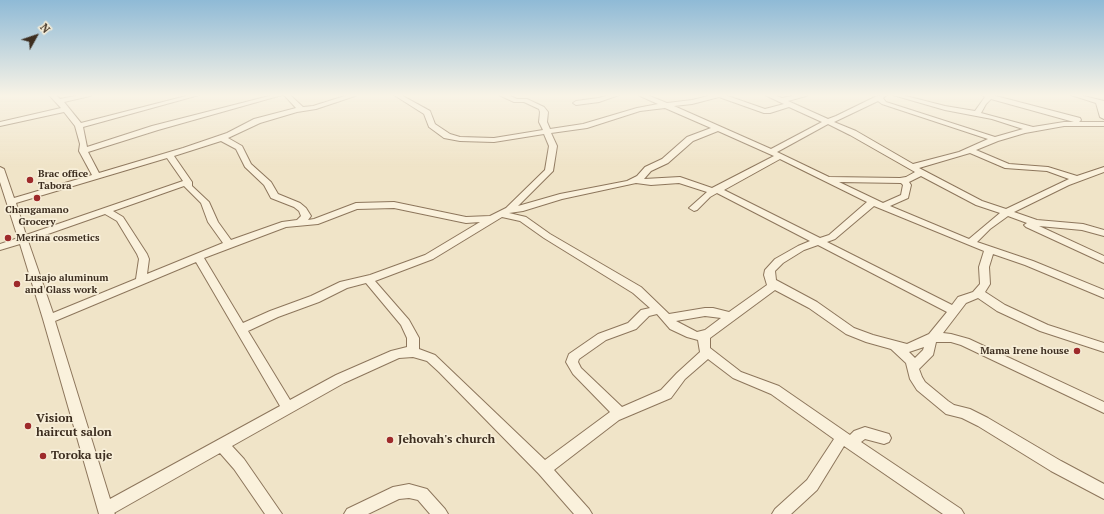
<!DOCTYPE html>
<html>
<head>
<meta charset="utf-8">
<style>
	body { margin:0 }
	#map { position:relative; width:1104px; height:514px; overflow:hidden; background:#f0e4c8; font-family:"PT Serif",serif }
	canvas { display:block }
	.north { position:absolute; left:16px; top:16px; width:40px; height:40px; -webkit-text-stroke:3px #f7eed8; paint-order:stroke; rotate:50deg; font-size:11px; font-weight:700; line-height:16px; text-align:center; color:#3d2e20 }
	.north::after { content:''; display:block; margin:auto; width:14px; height:18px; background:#3d2e20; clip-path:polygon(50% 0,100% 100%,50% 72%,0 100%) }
</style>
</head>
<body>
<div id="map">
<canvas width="1104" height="514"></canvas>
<div class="north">N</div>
</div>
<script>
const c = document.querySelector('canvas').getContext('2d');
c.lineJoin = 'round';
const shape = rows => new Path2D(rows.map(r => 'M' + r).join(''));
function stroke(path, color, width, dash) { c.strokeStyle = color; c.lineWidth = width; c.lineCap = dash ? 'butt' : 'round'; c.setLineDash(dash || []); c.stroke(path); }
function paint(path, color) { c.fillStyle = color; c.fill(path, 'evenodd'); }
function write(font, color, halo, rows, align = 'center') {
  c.font = font + ' "PT Serif",serif'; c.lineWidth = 3.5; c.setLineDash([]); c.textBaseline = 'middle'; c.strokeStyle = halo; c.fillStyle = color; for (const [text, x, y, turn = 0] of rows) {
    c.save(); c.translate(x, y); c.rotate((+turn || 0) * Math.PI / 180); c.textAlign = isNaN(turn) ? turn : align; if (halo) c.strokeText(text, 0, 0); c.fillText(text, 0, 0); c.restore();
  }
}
const minor = shape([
	[49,95,56,95,60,99,80,95,91,95,90,96,64,102,81,123,190,95,199,95,83,127,87,147,152,126,273,95,282,95,158,130,88,152,99,173,183,148,227,133,254,119,296,108,284,95,290,95,303,107,313,106,348,95,356,95,355,96,316,109,297,112,260,123,228,138,242,146,251,164,271,182,278,194,300,203,306,208,311,216,308,220,314,219,356,203,394,202,466,217,490,216,506,208,545,170,549,146,544,134,494,142,460,141,444,138,429,127,424,114,394,95,401,95,430,111,435,124,450,134,460,137,494,138,543,130,539,122,540,112,539,109,524,102,514,102,501,96,500,95,508,95,517,99,527,99,544,107,548,112,547,122,550,129,583,124,637,108,658,104,640,96,639,95,647,95,667,103,692,100,712,95,725,95,765,109,784,104,767,96,766,95,774,95,782,98,797,95,807,95,806,96,788,101,828,119,836,116,877,96,887,95,883,98,886,102,995,137,1023,129,992,119,945,110,893,95,902,95,945,106,975,111,985,97,982,95,992,95,1080,118,1081,120,1079,122,1104,122,1104,126,1064,126,1025,133,998,141,976,150,1009,164,1048,167,1077,176,1104,167,1104,172,1069,185,1014,212,1037,220,1083,224,1104,230,1104,236,1082,230,1039,226,1104,256,1104,263,1026,227,1024,225,1027,223,1008,216,990,229,977,242,1033,261,1104,290,1104,298,1025,265,993,254,989,267,990,284,985,292,1005,305,1048,325,1104,343,1104,352,1040,331,997,311,978,298,966,303,943,333,951,334,969,339,1104,402,1104,413,961,345,951,342,936,342,933,355,919,369,922,377,925,382,948,401,954,405,970,409,988,418,1061,461,1104,484,1104,499,1051,471,978,426,962,418,946,414,917,390,910,379,906,363,891,349,866,342,846,334,809,308,775,290,710,338,710,348,741,372,779,386,850,435,854,431,865,427,889,434,891,438,889,442,884,444,865,439,861,442,961,509,964,514,943,514,844,446,817,490,791,514,772,514,775,509,807,480,834,439,771,394,733,378,708,359,685,379,671,398,619,420,554,470,589,509,592,514,574,514,539,474,439,372,427,361,413,357,399,358,344,383,232,446,244,459,282,514,265,514,234,469,220,453,114,513,115,514,99,514,43,319,20,244,0,250,0,244,18,238,0,182,0,167,4,169,14,198,92,175,79,151,80,144,75,126,64,112,0,126,0,122,61,108,49,95],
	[719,97,764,113,770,113,789,107,822,122,771,149,674,106,692,104,719,97],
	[991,99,1074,122,1075,122,1064,122,1033,127,981,113,986,104,991,99],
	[878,101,882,104,988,139,959,152,913,164,856,131,834,122,878,101],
	[665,108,711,128,687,137,662,159,645,167,637,176,627,181,560,194,518,206,553,171,557,146,551,133,587,128,640,111,665,108],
	[828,124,850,135,915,172,906,177,900,178,829,177,777,152,828,124],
	[718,131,774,156,712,188,680,177,644,179,651,171,668,163,693,141,718,131],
	[221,141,236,149,245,167,264,185,271,198,294,207,299,211,301,216,297,220,282,222,231,240,218,222,209,202,192,186,192,182,174,156,221,141],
	[970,153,1005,168,1047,171,1069,179,1006,209,982,201,919,168,970,153],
	[167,158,183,181,26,235,16,203,167,158],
	[780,159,867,202,829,235,820,238,724,190,780,159],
	[921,176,976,205,1000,213,969,239,890,206,908,198,911,185,909,182,921,176],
	[839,182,901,183,903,185,901,195,883,203,839,182],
	[636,183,651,185,679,183,707,192,689,208,694,211,697,210,710,197,717,193,810,241,798,246,775,259,765,270,764,275,767,285,729,312,713,308,705,308,669,314,641,287,550,234,526,217,509,213,523,211,562,199,636,183],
	[184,186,201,203,208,222,223,243,147,274,149,259,147,254,123,217,113,211,184,186],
	[874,206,984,251,979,267,980,284,973,292,958,297,952,305,827,242,835,239,874,206],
	[394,208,466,223,480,222,425,255,370,275,340,282,311,296,270,311,243,323,204,258,286,227,318,224,357,209,394,208],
	[105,214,117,221,137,254,139,259,136,279,53,313,28,241,105,214],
	[502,217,520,221,544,238,633,293,650,308,641,310,628,323,598,334,569,354,566,362,573,374,610,412,545,460,435,355,419,349,419,338,409,320,375,281,433,259,502,217],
	[818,245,947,312,929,334,907,344,873,335,854,328,817,302,776,280,775,271,783,263,804,250,818,245],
	[196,262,280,406,110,499,55,321,196,262],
	[366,283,401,325,407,338,407,347,391,351,336,375,290,400,248,331,278,317,319,302,347,288,366,283],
	[657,314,670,329,687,337,698,340,700,352,677,373,661,390,622,407,581,368,578,362,579,359,606,340,636,329,649,316,657,314],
	[705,316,721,318,705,330,697,332,676,321,705,316],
	[924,347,923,350,915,358,909,352,924,347],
	[610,95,619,95,599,102,576,105,573,103,576,101,598,98,610,95],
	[1071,95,1080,95,1104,101,1104,119,1100,117,1096,103,1071,95],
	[409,484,427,489,445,509,448,514,430,514,418,500,409,498,399,499,368,514,344,514,347,509,393,487,409,484]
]);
const markers = [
	[30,180,4,"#9e2a2b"],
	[37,198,4,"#9e2a2b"],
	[8,238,4,"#9e2a2b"],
	[17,284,4,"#9e2a2b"],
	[1077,351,4,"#9e2a2b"],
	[28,426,4,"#9e2a2b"],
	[390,440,4,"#9e2a2b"],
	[43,456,4,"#9e2a2b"]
];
const poiNames = [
	["Brac office",38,174],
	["Tabora",38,186],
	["Changamano",37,210,"center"],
	["Grocery",37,222,"center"],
	["Merina cosmetics",16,238],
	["Lusajo aluminum",25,278],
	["and Glass work",25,290],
	["Mama Irene house",1069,351,"right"]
];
const nearPoinames = [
	["Vision",36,419],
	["haircut salon",36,433],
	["Jehovah's church",398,440],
	["Toroka uje",51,456]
];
stroke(minor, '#8d765c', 2);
paint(minor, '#faf1dc');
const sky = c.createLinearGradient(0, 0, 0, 167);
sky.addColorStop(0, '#8fbad6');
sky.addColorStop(0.57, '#f8f3e6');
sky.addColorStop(1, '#f8f3e600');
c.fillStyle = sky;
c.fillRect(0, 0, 1104, 167);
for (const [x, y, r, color] of markers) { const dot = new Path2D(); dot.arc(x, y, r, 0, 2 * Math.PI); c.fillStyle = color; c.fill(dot); stroke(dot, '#f7eed8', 1.5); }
write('bold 10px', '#3d2e20', '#f7eed8', poiNames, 'left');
write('bold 12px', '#3d2e20', '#f7eed8', nearPoinames, 'left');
</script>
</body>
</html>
